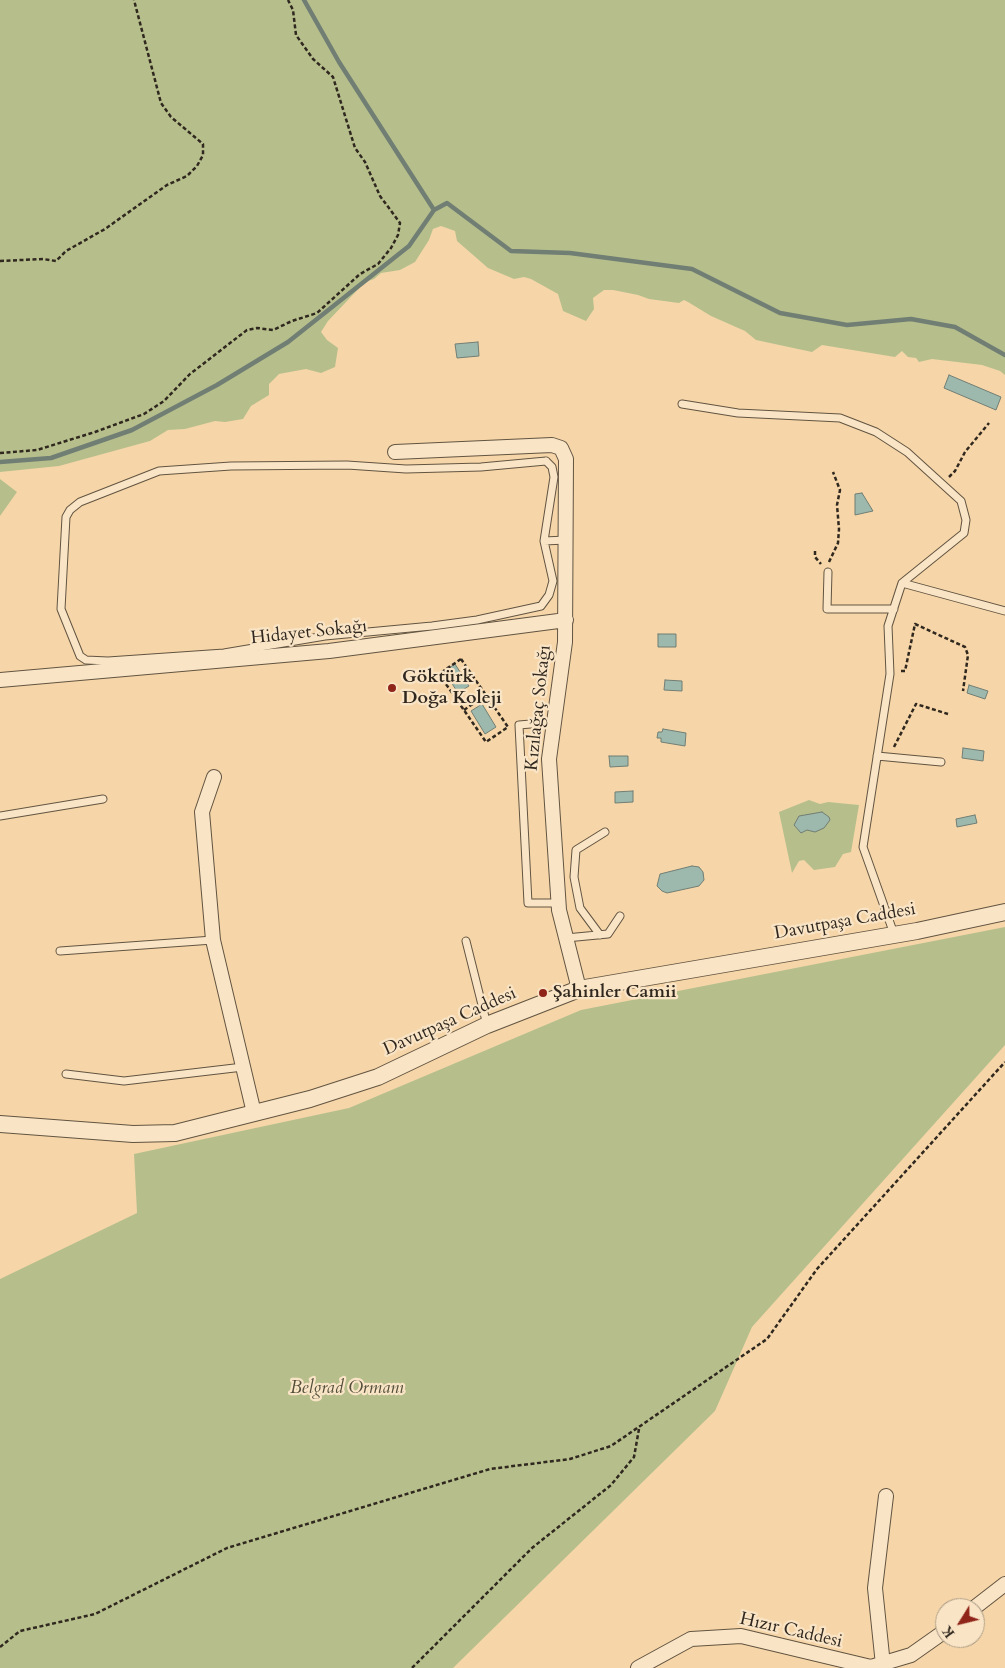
<!DOCTYPE html>
<html>
<head>
<meta charset="utf-8">
<style>
	body { margin:0 }
	#map { position:relative; width:1005px; height:1668px; overflow:hidden; background:#f6d6a8; font-family:Cardo,serif }
	canvas { display:block }
	.north { position:absolute; left:935px; top:1598px; width:50px; height:50px; box-sizing:border-box; background:#f9e4c6; border:1px solid #a99983; border-radius:50%; rotate:234deg; font-size:14px; font-weight:700; line-height:20px; text-align:center; color:#30281f }
	.north::after { content:''; display:block; margin:auto; width:18px; height:22px; background:#8f2418; clip-path:polygon(50% 0,100% 100%,50% 72%,0 100%) }
</style>
</head>
<body>
<div id="map">
<canvas width="1005" height="1668"></canvas>
<div class="north">K</div>
</div>
<script>
const c = document.querySelector('canvas').getContext('2d');
c.lineJoin = 'round';
function paint(path, color) { c.fillStyle = color; c.fill(path, 'evenodd'); }
const shape = rows => new Path2D(rows.map(r => 'M' + r).join(''));
function stroke(path, color, width, dash) { c.strokeStyle = color; c.lineWidth = width; c.lineCap = dash ? 'butt' : 'round'; c.setLineDash(dash || []); c.stroke(path); }
function write(font, color, halo, rows, align = 'center') {
  c.font = font + ' Cardo,serif'; c.lineWidth = 4.5; c.setLineDash([]); c.textBaseline = 'middle'; c.strokeStyle = halo; c.fillStyle = color; for (const [text, x, y, turn = 0] of rows) {
    c.save(); c.translate(x, y); c.rotate((+turn || 0) * Math.PI / 180); c.textAlign = isNaN(turn) ? turn : align; if (halo) c.strokeText(text, 0, 0); c.fillText(text, 0, 0); c.restore();
  }
}
const green = shape([
	[0,0,1005,0,1005,375,1000,371,982,365,932,359,919,362,916,358,908,357,902,351,895,357,822,345,812,352,756,340,745,331,711,316,688,302,684,300,679,303,649,299,638,295,613,290,604,290,593,298,594,309,586,321,563,311,558,294,531,279,524,277,514,279,488,268,457,241,455,231,441,226,433,229,429,240,415,262,400,270,381,273,374,279,365,282,328,321,321,332,327,340,338,348,335,367,321,373,306,369,279,374,269,384,269,395,251,406,243,419,225,422,215,421,185,429,168,430,150,441,59,466,0,472],
	[0,479,17,492,0,516],
	[809,800,820,804,828,802,859,805,851,852,843,854,835,867,814,870,804,860,799,861,792,873,779,812],
	[1005,927,1005,1045,752,1327,715,1411,453,1668,0,1668,0,1279,137,1213,134,1154,349,1108,581,1010]
]);
const water = shape([
	[478,342,479,356,457,358,455,344,478,342],
	[949,375,1001,397,996,410,944,388,949,375],
	[862,493,873,511,855,515,855,494,862,493],
	[658,634,676,634,676,647,658,647,658,634],
	[455,664,469,686,458,693,444,671,455,664],
	[665,680,682,681,682,691,664,690,665,680],
	[969,685,988,691,985,699,967,693,969,685],
	[482,704,496,727,485,734,471,711,482,704],
	[663,729,686,733,685,746,661,742,661,738,657,738,658,732,662,732,663,729],
	[963,748,984,751,983,761,962,758,963,748],
	[609,756,628,756,628,766,610,767,609,756],
	[633,791,633,802,615,803,615,792,633,791],
	[822,812,829,817,830,820,824,828,815,832,807,830,801,833,794,825,799,816,822,812],
	[975,815,977,823,957,827,956,819,975,815],
	[692,866,699,867,703,872,704,880,699,886,667,893,662,891,657,886,660,874,692,866]
]);
const stream = shape([
	[304,0,339,62,434,210],
	[0,462,51,458,132,430,217,385,288,342,409,246,434,210,447,203,511,251,570,253,692,269,780,313,847,325,911,319,955,327,1005,355]
]);
const path = shape([
	[0,261,43,259,56,261,66,251,105,229,167,185,187,176,197,166,203,155,203,144,171,117,161,103,134,0],
	[0,453,37,450,95,432,144,414,164,401,190,374,247,330,257,328,273,330,292,321,317,313,360,274,378,264,391,248,398,235,400,223,380,196,365,162,355,148,333,77,313,59,296,35,293,10,288,0],
	[949,477,955,471,965,452,989,423],
	[815,551,815,557,821,564],
	[829,562,838,543,839,529,837,505,840,490,833,472],
	[461,659,508,727,486,742,439,674,461,659],
	[901,671,905,671,915,624,965,647,968,655,963,691],
	[464,710,486,695],
	[894,747,916,704,948,714],
	[0,1647,20,1631,95,1614,227,1548,490,1469,570,1459,611,1446,767,1339,817,1269,1005,1062],
	[412,1668,532,1548,611,1485,634,1457,639,1429]
]);
const service = shape([
	[682,404,738,413,840,418,876,432,907,452,961,501,966,520,964,533,902,583,888,626,890,674,863,847,894,934],
	[546,461,552,467,554,477,544,541,553,581,549,595,541,606,477,620,432,626,325,636,224,653,108,661,86,660,80,656,61,609,66,517,70,510,80,502,159,471,231,466,347,465,406,469,481,467,546,461],
	[544,541,566,540],
	[828,572,827,609,894,609],
	[902,583,1005,611],
	[554,722,519,725,528,903,558,903],
	[877,756,941,762],
	[0,816,103,799],
	[600,935,580,908,574,877,576,850,605,832],
	[566,938,608,934,620,916],
	[466,941,487,1025],
	[60,951,213,940],
	[66,1074,124,1081,243,1067]
]);
const minor = shape([
	[395,452,552,445,561,448,566,459,565,642,549,759,559,910,579,989],
	[0,680,329,651,566,620],
	[214,777,202,812,213,940,254,1113],
	[974,1608,1005,1584],
	[883,1665,875,1588,886,1496],
	[638,1668,691,1639,741,1636,871,1667,911,1655,945,1631]
]);
const tertiary = shape([
	[0,1124,133,1134,175,1133,310,1099,378,1077,487,1025,579,989,917,931,1005,912]
]);
const markers = [
	[392,688,5,"#8f2418"],
	[543,993,5,"#8f2418"]
];
const streetNames = [
	["Hidayet Sokağı",309,633,-6],
	["Kızılağaç Sokağı",539,708,-84],
	["Davutpaşa Caddesi",845,922,-10],
	["Davutpaşa Caddesi",450,1022,-24],
	["Hızır Caddesi",791,1631,13]
];
const poiNames = [
	["Göktürk",402,678],
	["Doğa Koleji",402,699],
	["Şahinler Camii",553,993]
];
const parkNames = [
	["Belgrad Ormanı",347,1389]
];
paint(green, '#b6bf8c');
paint(water, '#9db8ad');
stroke(water, '#717e74', 1);
stroke(stream, '#717e74', 4.5);
stroke(service, '#625441', 9);
stroke(minor, '#625441', 16);
stroke(tertiary, '#625441', 18);
stroke(path, '#30281f', 2.5, [4, 2.5]);
stroke(service, '#f9e4c6', 7);
stroke(minor, '#f9e4c6', 14);
stroke(tertiary, '#f9e4c6', 16);
for (const [x, y, r, color] of markers) { const dot = new Path2D(); dot.arc(x, y, r, 0, 2 * Math.PI); c.fillStyle = color; c.fill(dot); stroke(dot, '#f9e4c6', 2); }
write('18px', '#30281f', '#f9e4c6', streetNames);
write('bold 18px', '#30281f', '#f9e4c6', poiNames, 'left');
write('italic 18px', '#524e3a', '#f9e4c6', parkNames);
</script>
</body>
</html>
